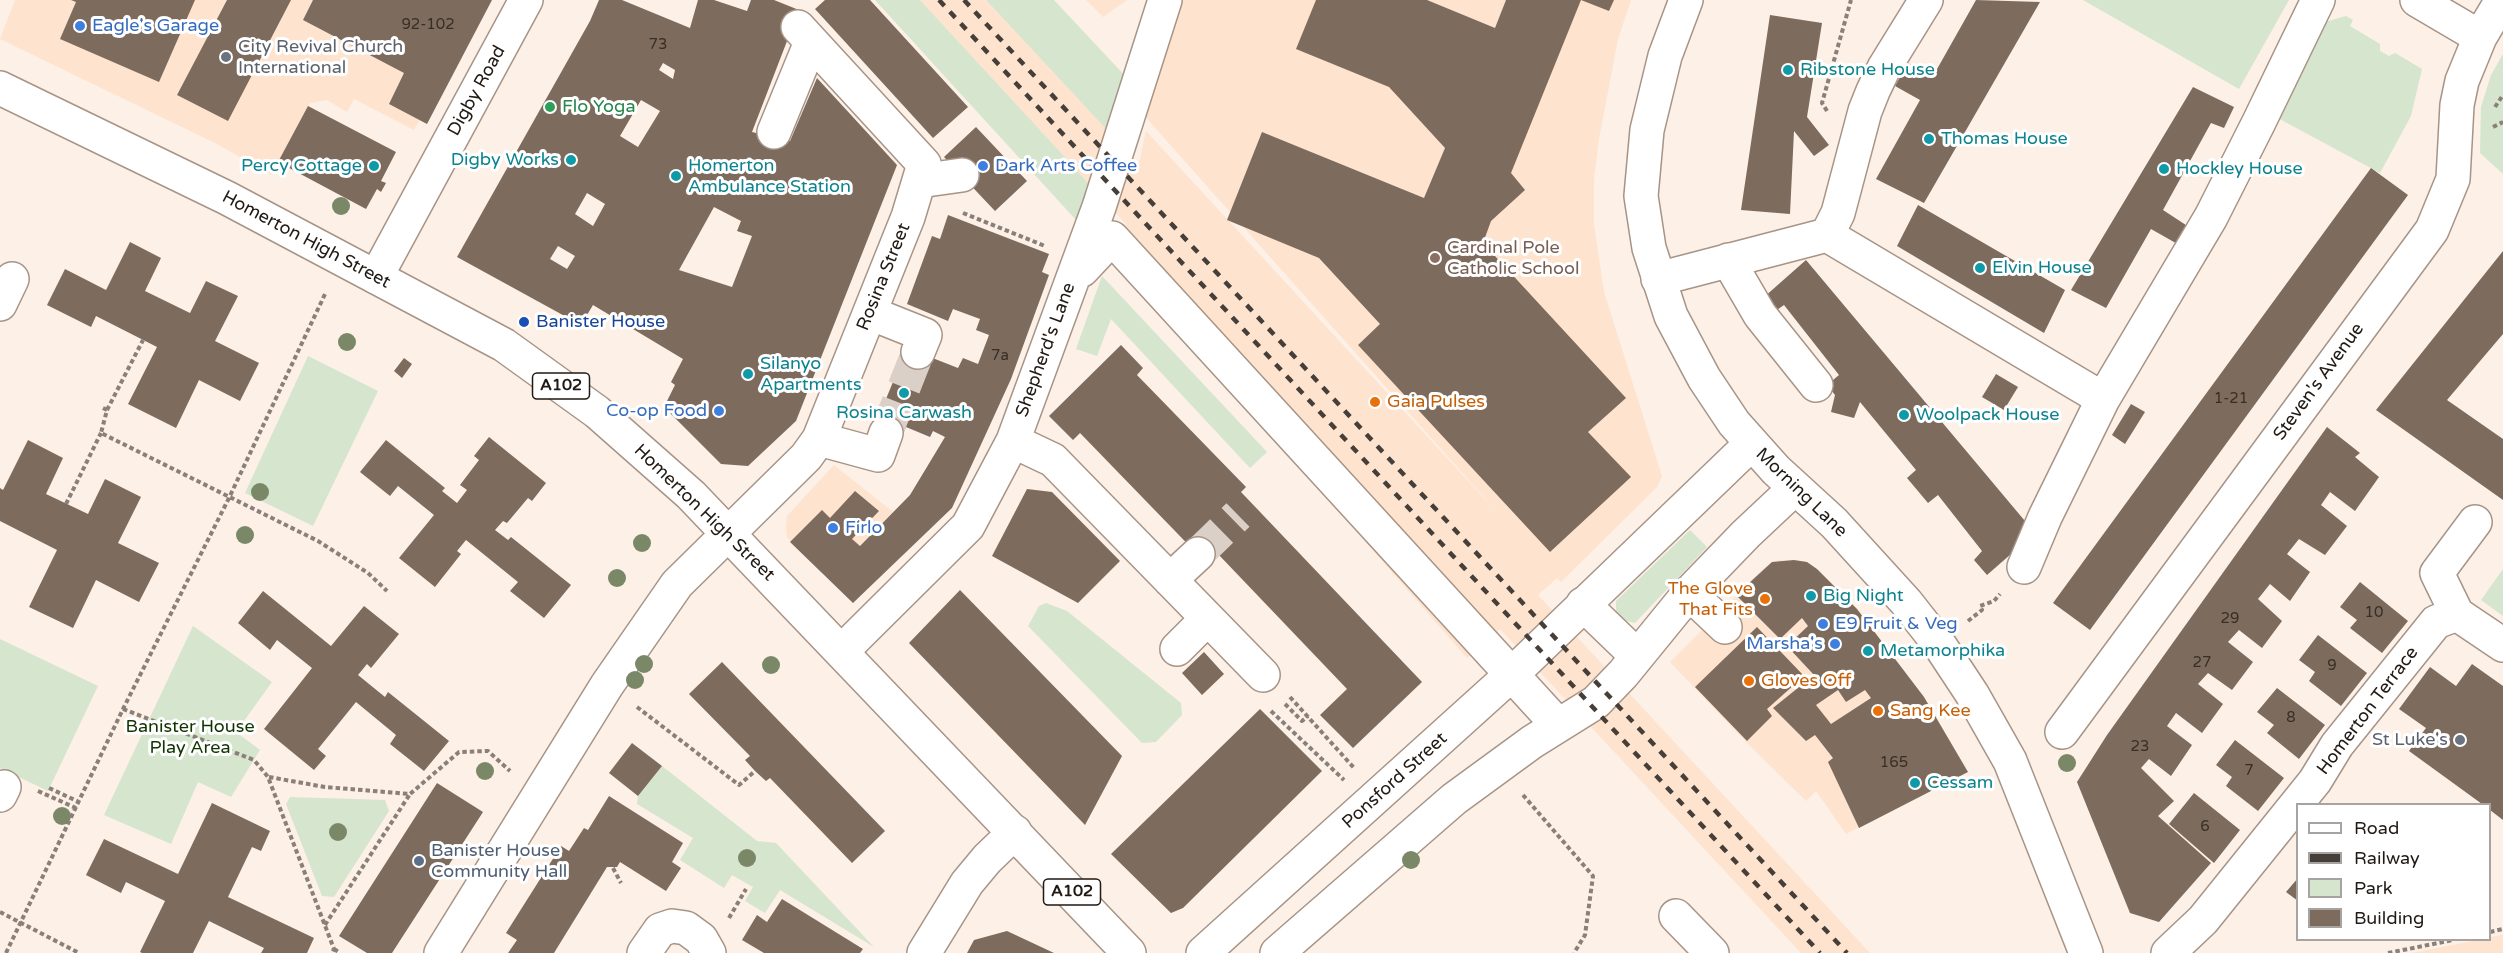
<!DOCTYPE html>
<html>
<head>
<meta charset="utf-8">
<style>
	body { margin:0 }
	#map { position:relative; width:2503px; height:953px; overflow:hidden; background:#fcf0e7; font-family:"Varela Round",sans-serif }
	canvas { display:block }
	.legend { position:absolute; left:2296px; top:803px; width:195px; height:138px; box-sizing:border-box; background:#fff; border:2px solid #a6a3a1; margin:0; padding:8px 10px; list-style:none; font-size:18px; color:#201914 }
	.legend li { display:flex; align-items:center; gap:12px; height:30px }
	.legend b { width:30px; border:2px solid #a6a3a1 }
</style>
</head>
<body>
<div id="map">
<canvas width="2503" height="953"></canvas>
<ul class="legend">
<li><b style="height:8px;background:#fff"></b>Road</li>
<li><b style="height:8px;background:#463e38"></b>Railway</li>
<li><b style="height:16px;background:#d5e5ce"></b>Park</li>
<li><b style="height:16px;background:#7d6b5d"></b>Building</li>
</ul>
</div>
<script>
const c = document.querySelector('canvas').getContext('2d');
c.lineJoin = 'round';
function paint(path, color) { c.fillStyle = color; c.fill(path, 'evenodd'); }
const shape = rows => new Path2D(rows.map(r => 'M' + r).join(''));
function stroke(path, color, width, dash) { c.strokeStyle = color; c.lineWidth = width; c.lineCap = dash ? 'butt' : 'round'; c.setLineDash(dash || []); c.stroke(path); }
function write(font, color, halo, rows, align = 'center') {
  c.font = font + ' "Varela Round",sans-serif'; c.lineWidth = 6; c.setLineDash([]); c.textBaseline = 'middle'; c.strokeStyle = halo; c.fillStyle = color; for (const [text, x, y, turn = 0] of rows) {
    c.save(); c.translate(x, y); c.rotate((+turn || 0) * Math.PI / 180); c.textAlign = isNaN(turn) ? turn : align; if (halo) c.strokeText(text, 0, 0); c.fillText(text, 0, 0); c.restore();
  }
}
const built = shape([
	[15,0,491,0,414,130,354,99,347,112,327,100,310,103,271,175,217,144,0,39],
	[920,0,986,0,1139,164,1146,131,1507,523,1141,112,1175,0,1631,0,1618,39,1599,139,1594,178,1594,225,1604,292,1662,476,1657,487,1561,582,1557,578,1538,595,1870,953,1801,953,1500,629,1467,658,1119,260,1126,224],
	[1086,0,1127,0,1103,17],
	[834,465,893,512,828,577,787,537,786,527,787,516],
	[1780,560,1807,562,1817,569,1857,609,1924,697,1968,772,1846,834,1816,791,1806,801,1747,743,1670,662,1762,570,1772,562],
	[2503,935,2503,953,2411,953,2479,940,2490,940,2490,937]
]);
const green = shape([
	[875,0,920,0,1062,154,1089,184,1076,220],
	[986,0,1054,0,1127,78,1108,131],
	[2083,0,2289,0,2239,89],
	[2346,16,2353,20,2350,26,2380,44,2380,51,2389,56,2395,53,2422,69,2411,116,2380,173,2274,116,2325,22],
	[2503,54,2503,174,2480,153,2481,107,2491,75],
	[1102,276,1267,452,1250,468,1111,319,1097,356,1076,349],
	[308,356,378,391,313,526,245,493],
	[1690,530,1707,547,1635,623,1623,620,1616,611,1616,601],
	[2503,569,2503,616,2481,600],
	[1046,603,1067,611,1181,703,1182,715,1156,742,1142,743,1028,626,1039,606],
	[193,626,272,682,236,732,260,750,231,797,198,782,171,844,104,815],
	[0,639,98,686,48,791,0,768],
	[662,766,757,841,776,843,874,947,780,890,765,913,745,901,753,887,732,875,724,888,680,860,693,838,637,804,638,796],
	[290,797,385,800,389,811,334,897,322,896,286,804]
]);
const building = shape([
	[71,0,195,0,159,82,60,39,76,2],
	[227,0,291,0,228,121,177,95],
	[313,0,492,0,427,124,389,104,404,73,303,20],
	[599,0,622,0,690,28,698,0,714,0,747,11,751,0,774,0,799,10,752,132,790,141,817,78,897,165,796,421,748,466,721,464,664,407,675,385,671,382,683,359,593,305,581,325,457,257,590,21],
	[663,63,675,70,673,79,659,70],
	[641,100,660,111,638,147,620,136],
	[587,193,605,204,593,226,575,214],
	[714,207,741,221,737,231,752,236,732,287,679,270],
	[558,246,575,256,567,269,550,259],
	[825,0,870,0,968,107,933,138,815,9],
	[1316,0,1427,0,1495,28,1506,0,1581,0,1511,173,1525,190,1491,221,1483,243,1626,398,1588,432,1631,477,1550,552,1358,345,1380,324,1319,258,1227,220,1262,132,1424,198,1445,148,1389,87,1296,49],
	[1581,0,1614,0,1609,11],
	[1976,0,2040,2,1924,203,1876,179,1920,100,1895,86,1908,63,1932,78],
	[1770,15,1822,23,1807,117,1829,145,1814,156,1794,131,1790,214,1741,210],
	[2193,87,2234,107,2224,128,2211,123,2163,210,2192,229,2181,246,2151,229,2106,308,2071,290],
	[308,106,396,152,381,181,386,183,381,192,377,189,366,209,278,162],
	[976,127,1027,181,995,211,944,157],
	[2371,168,2408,195,2090,630,2053,603],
	[1918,205,2065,290,2044,333,1897,246],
	[948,215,1049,254,1042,272,1049,275,1011,379,952,508,853,603,790,542,822,510,830,518,855,491,879,511,852,539,860,546,910,495,945,437,933,431,930,437,906,427,901,439,874,428,907,348,958,368,963,358,978,364,989,335,976,330,980,319,953,309,948,321,907,304,932,236,940,239],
	[130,242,161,258,145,291,190,313,206,281,238,296,215,341,259,363,240,401,199,380,176,428,128,404,157,347,96,316,91,327,47,305,65,269,106,290],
	[2503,251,2503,334,2447,400,2503,439,2503,500,2376,410],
	[1806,260,2035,533,1987,575,1974,560,1982,551,1938,495,1928,503,1907,478,1916,470,1860,402,1854,418,1831,412,1835,395,1827,385,1839,375,1784,305,1774,312,1763,298],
	[1121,345,1143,368,1137,375,1246,487,1241,492,1422,682,1353,748,1320,715,1347,689,1218,554,1207,564,1080,433,1073,440,1049,416],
	[404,358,412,364,402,378,394,371],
	[1996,374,2018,387,2004,410,1982,397],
	[2131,404,2145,412,2125,444,2112,435],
	[2327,427,2360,453,2355,457,2379,477,2355,511,2330,492,2321,505,2347,526,2325,555,2299,539,2287,554,2310,572,2290,601,2270,584,2258,599,2282,621,2262,648,2239,630,2228,642,2253,662,2232,690,2208,673,2198,684,2223,704,2202,733,2176,713,2167,726,2192,745,2171,776,2149,759,2141,768,2174,801,2158,816,2211,863,2159,922,2130,913,2077,782,2107,735],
	[489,437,546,483,532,501,528,498,507,523,503,521,495,530,508,540,511,537,571,585,544,618,510,591,518,582,466,540,457,551,461,554,435,587,399,558,434,515,398,486,390,496,360,472,386,440,445,488,442,491,457,503,467,490,460,485,479,460,474,456],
	[28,440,63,458,46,494,88,514,105,479,141,497,118,543,159,563,139,602,96,580,73,628,29,607,57,550,0,521,0,488,3,490],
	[1027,489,1052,492,1120,561,1078,603,992,556],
	[1794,560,1807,562,1817,569,1857,609,1924,697,1968,772,1859,828,1828,762,1833,758,1815,735,1806,741,1773,708,1814,675,1787,646,1808,626,1802,618,1780,639,1736,595,1772,562],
	[1838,690,1846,702,1865,690,1871,698,1831,724,1816,705],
	[2360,582,2408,621,2382,653,2350,628,2357,620,2340,607],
	[960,590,1122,756,1085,825,909,643],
	[263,591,331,646,364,606,399,634,371,668,367,664,358,675,385,697,388,692,449,741,424,771,390,744,396,735,356,702,318,749,326,756,314,770,264,729,312,668,277,640,270,650,238,623],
	[1757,627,1804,676,1767,709,1772,716,1747,741,1695,687],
	[2318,635,2367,673,2341,706,2309,681,2315,672,2299,660],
	[1204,652,1224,674,1202,695,1182,673],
	[722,662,885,831,852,863,770,778,766,781,755,771,745,760,750,756,689,694],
	[2472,664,2503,686,2503,820,2490,810,2490,804,2482,804,2409,751,2426,728,2399,709,2430,667,2456,686],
	[2277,688,2325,725,2299,759,2267,733,2274,725,2257,712],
	[1260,709,1322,771,1183,908,1171,913,1111,854],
	[2235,740,2284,778,2258,811,2226,786,2232,777,2216,765],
	[632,743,662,766,638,796,609,773],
	[437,783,483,812,392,953,367,953,339,936],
	[2194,793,2240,830,2214,863,2169,824],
	[609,796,683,843,672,862,681,868,666,891,620,862,617,867,607,867,554,953,508,953,517,940,506,933,561,846,569,851,584,828,588,830],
	[212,803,270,831,261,851,252,847,228,897,314,938,307,953,261,953,264,948,209,921,193,953,142,953,140,952,165,901,126,882,121,893,86,875,104,839,178,874],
	[2298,878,2298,901,2286,892],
	[782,899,863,949,860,953,764,953,742,940,757,915,767,922],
	[1007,931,1054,953,967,953,974,940]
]);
const minorTunnel = shape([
	[886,433,918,352],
	[1198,554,1238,515]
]);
const path = shape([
	[2495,107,2503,95],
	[1827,111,1822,103,1851,0],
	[2493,127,2503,122],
	[963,213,1045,246],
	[103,408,107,410,101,433,318,541,368,573,387,591],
	[107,410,143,340],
	[66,504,101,433],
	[1968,621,1982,610,1980,606,1994,601,2000,594],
	[1290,697,1355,769],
	[1285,704,1302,721,1308,716],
	[637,707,739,785,755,771],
	[123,709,254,760,268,777,334,949,332,953],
	[1271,711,1344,780],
	[269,777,325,787,410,794,459,752,488,751,510,771],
	[49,788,79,802],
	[38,791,76,808],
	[1523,795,1593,876,1585,935,1574,953],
	[613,868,621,883],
	[0,912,79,953],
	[729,918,746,889],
	[325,925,410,794],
	[2490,932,2503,929],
	[334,949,340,953],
	[6,953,123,709,229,498,326,292],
	[2388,953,2453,940]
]);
const minor = shape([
	[2417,0,2480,37],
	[774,132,811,42],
	[919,181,962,175],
	[1827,235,2103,399],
	[1728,260,1760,315,1816,385],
	[1082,270,1112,238,1558,725],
	[376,277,526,0],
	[1658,279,1827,235,1838,213,1865,111,1873,91,1884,68,1926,0],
	[0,304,12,279],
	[870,313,925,335,918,352],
	[819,439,878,455,886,433],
	[1013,441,1053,460,1263,675],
	[2475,522,2437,573,2457,614,2503,645],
	[2024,567,2045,517,2103,399,2211,217,2259,122,2318,0],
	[1170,580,1198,554],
	[1689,593,1725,627],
	[1583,604,1637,656],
	[1177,649,1207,619],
	[842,651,968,526,1013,441,1099,207,1165,0],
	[2062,732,2432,230,2453,179,2457,105,2462,81,2480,37,2502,0],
	[0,795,4,787],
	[1676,916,1712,953],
	[441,953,607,685,677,584,806,457,819,439,908,217,924,164,798,27],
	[644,953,660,930,672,926,686,928,701,939,709,953],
	[924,953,967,883,987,859,1015,832],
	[2168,953,2203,920,2315,781,2337,745,2436,622,2457,614]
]);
const major = shape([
	[1686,0,1665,56,1647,130,1641,196,1649,248,1671,316,1704,378,1734,423,1776,470,1834,523,1906,602,1939,644,1972,694,2010,761,2086,953],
	[1203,953,1511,675,1751,444],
	[1277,953,1454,799,1532,742,1596,702,1623,674,1689,593,1746,534,1795,488]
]);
const highway = shape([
	[0,88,227,198,504,345,597,412,691,495,1129,953]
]);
const rail = shape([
	[939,0,1820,953],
	[964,0,1847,953]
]);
const trees = [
	[341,206],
	[347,342],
	[260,492],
	[245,535],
	[642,543],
	[617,578],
	[644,664],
	[771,665],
	[635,680],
	[2067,763],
	[485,771],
	[62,816],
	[338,832],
	[747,858],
	[1411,860]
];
const markers = [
	[80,26,6,"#3f7fe0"],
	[226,57,6,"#6b7280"],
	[1788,70,6,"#0f9aa8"],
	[550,107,6,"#2e9e5b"],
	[1929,139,6,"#0f9aa8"],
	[571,160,6,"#0f9aa8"],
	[374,166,6,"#0f9aa8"],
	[983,166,6,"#3f7fe0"],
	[2164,169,6,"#0f9aa8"],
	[676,176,6,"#0f9aa8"],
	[1435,258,6,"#8d6e63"],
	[1980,268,6,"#0f9aa8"],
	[524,322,6,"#1a4fb4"],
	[748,374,6,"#0f9aa8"],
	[904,393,6,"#0f9aa8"],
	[1375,402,6,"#e8710a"],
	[719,411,6,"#3f7fe0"],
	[1904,415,6,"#0f9aa8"],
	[833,528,6,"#3f7fe0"],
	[1811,596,6,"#0f9aa8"],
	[1765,599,6,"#e8710a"],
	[1823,624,6,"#3f7fe0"],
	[1835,644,6,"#3f7fe0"],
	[1868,651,6,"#0f9aa8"],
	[1749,681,6,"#e8710a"],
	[1878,711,6,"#e8710a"],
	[2460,740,6,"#6b7280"],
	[1915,783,6,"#0f9aa8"],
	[419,861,6,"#5c6f8a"]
];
const numberNames = [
	["92-102",428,25],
	["73",658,45],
	["7a",1000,356],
	["1-21",2231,399],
	["10",2374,613],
	["29",2230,619],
	["27",2202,663],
	["9",2332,666],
	["8",2291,718],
	["23",2140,747],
	["165",1894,763],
	["7",2249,771],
	["6",2205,827]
];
const shields = [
	[561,386,57],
	[1072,892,57]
];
const shieldNames = [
	["A102",561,386],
	["A102",1072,892]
];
const shopNames = [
	["Eagle's Garage",92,26],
	["Dark Arts Coffee",995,166],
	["Co-op Food",707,411,"right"],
	["Firlo",845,528],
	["E9 Fruit & Veg",1835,624],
	["Marsha's",1823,644,"right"]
];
const worshipNames = [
	["City Revival Church",238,47],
	["International",238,68],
	["St Luke's",2448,740,"right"]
];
const cultureNames = [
	["Ribstone House",1800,70],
	["Thomas House",1941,139],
	["Digby Works",559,160,"right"],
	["Percy Cottage",362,166,"right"],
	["Homerton",688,166],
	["Ambulance Station",688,187],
	["Hockley House",2176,169],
	["Elvin House",1992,268],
	["Silanyo",760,364],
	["Apartments",760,385],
	["Rosina Carwash",904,413,"center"],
	["Woolpack House",1916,415],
	["Big Night",1823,596],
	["Metamorphika",1880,651],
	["Cessam",1927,783]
];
const streetNames = [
	["Digby Road",477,91,-61],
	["Homerton High Street",306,240,28],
	["Rosina Street",884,277,-68],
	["Shepherd's Lane",1046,350,-70],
	["Steven's Avenue",2319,382,-54],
	["Morning Lane",1801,493,44],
	["Homerton High Street",704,513,44],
	["Homerton Terrace",2368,711,-53],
	["Ponsford Street",1395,781,-42]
];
const leisureNames = [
	["Flo Yoga",562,107]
];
const educationNames = [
	["Cardinal Pole",1447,248],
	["Catholic School",1447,269]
];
const transitNames = [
	["Banister House",536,322]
];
const foodNames = [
	["Gaia Pulses",1387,402],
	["The Glove",1753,589,"right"],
	["That Fits",1753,610,"right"],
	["Gloves Off",1761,681],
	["Sang Kee",1890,711]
];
const parkNames = [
	["Banister House",190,727],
	["Play Area",190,748]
];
const serviceNames = [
	["Banister House",431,851],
	["Community Hall",431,872]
];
paint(built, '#fee3ce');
paint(green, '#d5e5ce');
paint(building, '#7d6b5d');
stroke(minorTunnel, '#dbd0c7', 33, [33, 16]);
stroke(minor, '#a79486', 36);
stroke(major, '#a79486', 36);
stroke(highway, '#a79486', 36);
stroke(path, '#8a8079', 4, [4.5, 3]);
stroke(minor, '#fff', 33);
stroke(major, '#fff', 33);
stroke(highway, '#fff', 33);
stroke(rail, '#463e38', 4.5, [8, 8]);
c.fillStyle = '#7a8868';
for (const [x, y] of trees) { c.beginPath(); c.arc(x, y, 9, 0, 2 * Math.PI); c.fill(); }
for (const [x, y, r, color] of markers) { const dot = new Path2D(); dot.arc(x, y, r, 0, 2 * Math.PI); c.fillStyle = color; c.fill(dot); stroke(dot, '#fff', 2); }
write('15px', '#372e26', null, numberNames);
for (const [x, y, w] of shields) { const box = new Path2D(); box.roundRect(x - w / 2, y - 13, w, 26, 4.5); c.fillStyle = '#fff'; c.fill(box); stroke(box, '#201914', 1.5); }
write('bold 16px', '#201914', null, shieldNames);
write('18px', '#366cbe', '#fff', shopNames, 'left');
write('18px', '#5b616d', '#fff', worshipNames, 'left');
write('18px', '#0d838f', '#fff', cultureNames, 'left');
write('18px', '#201914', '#fff', streetNames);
write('18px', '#27864d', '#fff', leisureNames, 'left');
write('18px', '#785e54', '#fff', educationNames, 'left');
write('18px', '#164399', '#fff', transitNames, 'left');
write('18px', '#c56008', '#fff', foodNames, 'left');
write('18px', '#103300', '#fff', parkNames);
write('18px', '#4e5e75', '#fff', serviceNames, 'left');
</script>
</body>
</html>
